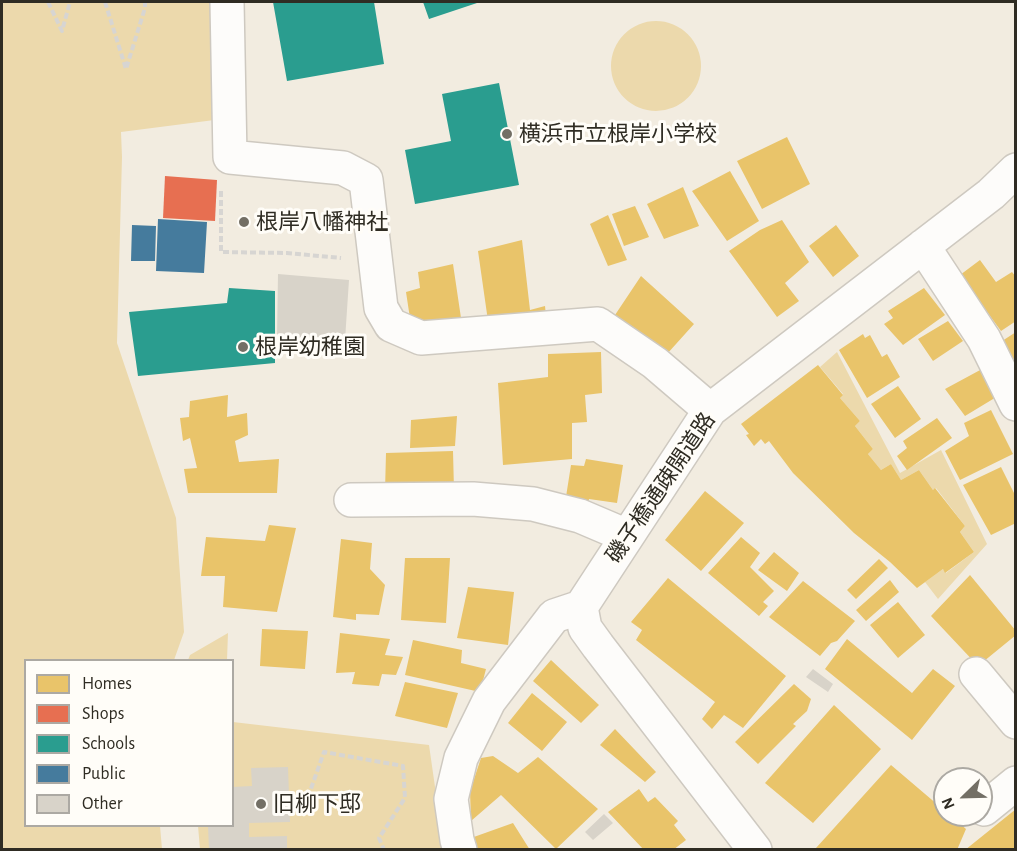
<!DOCTYPE html>
<html>
<head>
<meta charset="utf-8">
<style>
	body { margin:0 }
	#map { position:relative; width:1017px; height:851px; overflow:hidden; background:#f2ece0; font-family:"Alegreya Sans",sans-serif }
	canvas { display:block }
	.frame { position:absolute; inset:0; border:3px solid #2f2c23; pointer-events:none }
	.legend { position:absolute; left:24px; top:659px; width:210px; height:168px; box-sizing:border-box; background:#fffdf8; border:2px solid #aca9a3; margin:0; padding:8px 10px; list-style:none; font-size:18px; color:#2f2c23 }
	.legend li { display:flex; align-items:center; gap:12px; height:30px }
	.legend b { width:30px; border:2px solid #aca9a3 }
	.north { position:absolute; left:933px; top:767px; width:60px; height:60px; box-sizing:border-box; background:#fffdf8; border:2px solid #aca9a3; border-radius:50%; rotate:247deg; font-size:16px; font-weight:700; line-height:24px; text-align:center; color:#2f2c23 }
	.north::after { content:''; display:block; margin:auto; width:21px; height:27px; background:#736f65; clip-path:polygon(50% 0,100% 100%,50% 72%,0 100%) }
</style>
</head>
<body>
<div id="map">
<canvas width="1017" height="851"></canvas>
<div class="frame"></div>
<ul class="legend">
<li><b style="height:16px;background:#e9c46a"></b>Homes</li>
<li><b style="height:16px;background:#e76f51"></b>Shops</li>
<li><b style="height:16px;background:#2a9d8f"></b>Schools</li>
<li><b style="height:16px;background:#457b9d"></b>Public</li>
<li><b style="height:16px;background:#d8d3c9"></b>Other</li>
</ul>
<div class="north">N</div>
</div>
<script>
const c = document.querySelector('canvas').getContext('2d');
c.lineJoin = 'round';
function paint(path, color) { c.fillStyle = color; c.fill(path, 'evenodd'); }
const shape = rows => new Path2D(rows.map(r => 'M' + r).join(''));
function stroke(path, color, width, dash) { c.strokeStyle = color; c.lineWidth = width; c.lineCap = dash ? 'butt' : 'round'; c.setLineDash(dash || []); c.stroke(path); }
function write(font, color, halo, rows, align = 'center') {
  c.font = font + ' "Alegreya Sans","Noto Sans JP",sans-serif'; c.lineWidth = 6; c.setLineDash([]); c.textBaseline = 'middle'; c.strokeStyle = halo; c.fillStyle = color; for (const [text, x, y, turn = 0] of rows) {
    c.save(); c.translate(x, y); c.rotate((+turn || 0) * Math.PI / 180); c.textAlign = isNaN(turn) ? turn : align; if (halo) c.strokeText(text, 0, 0); c.fillText(text, 0, 0); c.restore();
  }
}
const green = shape([
	[2,2,223,2,230,118,121,132,122,157,117,343,176,518,184,632,174,660,26,660,26,826,160,826,162,849,2,850],
	'611 66a45 45 0 1 1 90 0a45 45 0 1 1-90 0Z',
	[837,352,900,473,941,450,987,544,938,599,925,582,943,569,946,573,974,552,960,532,965,526,936,488,933,490,919,470,901,480,891,464,881,470,868,454,873,449,855,426,860,421,840,398,843,394,820,367],
	[228,633,227,660,188,660,190,655],
	[233,722,429,745,441,829,449,849,200,849,198,826,232,826]
]);
const homes = shape([
	[787,137,810,184,762,209,737,161],
	[730,171,759,221,727,241,692,191],
	[683,187,699,226,664,239,647,204],
	[635,206,649,237,624,246,612,214],
	[608,215,627,260,608,266,590,224],
	[782,220,809,262,785,283,799,301,777,317,729,251,760,230],
	[836,225,859,256,833,277,809,246],
	[522,240,530,310,545,306,546,316,488,321,478,251],
	[980,260,996,282,1012,272,1016,277,1016,321,1001,331,960,275],
	[453,264,461,318,411,325,406,292,420,288,418,272],
	[641,276,694,324,667,354,615,315],
	[924,288,945,315,903,345,884,324,893,318,888,311],
	[948,321,963,341,933,361,918,339],
	[1016,332,1016,367,999,343],
	[863,334,865,338,870,335,882,357,887,354,900,377,867,398,839,350],
	[601,352,602,393,585,395,587,422,572,423,572,459,503,465,498,383,548,377,548,354],
	[818,365,843,395,840,398,860,421,855,426,873,449,868,454,881,470,891,464,901,480,919,470,933,490,935,488,965,526,960,532,974,552,945,573,943,569,917,588,890,562,854,533,793,473,769,441,765,444,761,439,754,446,746,435,749,434,741,424],
	[982,369,998,396,965,416,945,389],
	[898,386,921,419,895,438,871,404],
	[228,395,227,417,247,413,248,435,235,441,239,462,279,459,277,493,188,493,184,469,197,468,190,438,183,441,180,418,189,417,190,401],
	[991,410,1013,454,960,480,945,451,969,436,964,423],
	[457,416,455,446,410,448,411,420],
	[937,418,952,438,907,470,897,456,907,448,903,441],
	[453,451,454,490,385,491,386,453],
	[586,459,623,465,617,503,589,499,587,508,565,503,571,465,584,466],
	[1001,467,1016,497,1016,523,991,535,963,485],
	[705,491,744,523,701,571,665,540],
	[269,525,296,528,277,612,223,607,225,576,201,576,206,537,265,541],
	[741,537,760,553,750,567,774,591,763,602,768,606,759,616,708,573],
	[341,539,372,543,370,569,385,585,379,615,356,614,356,620,333,617],
	[774,552,799,573,787,591,758,570],
	[405,558,450,558,446,623,401,620],
	[879,559,888,568,856,599,847,590],
	[970,575,1016,631,1016,635,978,666,931,616],
	[668,578,786,676,743,728,724,715,712,729,702,719,715,702,636,640,642,630,631,622],
	[890,580,899,592,866,621,856,610],
	[803,581,855,621,837,641,831,643,820,656,769,617],
	[468,587,514,592,508,645,457,638],
	[898,602,925,635,898,658,870,625],
	[262,629,308,631,305,669,260,666],
	[340,633,390,639,385,655,403,657,396,675,382,674,379,686,352,684,355,672,336,673],
	[847,639,912,693,933,669,955,686,912,740,825,669],
	[413,640,462,650,461,663,486,669,480,692,405,675],
	[551,660,599,705,581,723,533,681],
	[405,682,458,693,447,728,395,716],
	[794,684,811,699,807,711,793,724,796,726,758,764,735,742],
	[532,693,567,722,542,751,508,723],
	[834,705,881,749,813,823,765,783],
	[615,729,656,772,645,782,600,745],
	[493,756,518,773,538,757,598,809,556,849,501,795,471,821,470,791,481,758],
	[891,765,945,811,945,815,950,815,966,829,957,850,818,850,816,848],
	[639,789,648,802,655,797,678,821,674,825,686,840,673,850,644,850,608,812],
	[1016,809,1016,850,965,850],
	[513,823,530,850,476,850,471,838]
]);
const shops = shape([
	[165,176,217,180,215,221,163,218]
]);
const schools = shape([
	[273,2,374,2,384,64,287,81],
	[423,2,480,2,429,19],
	[499,83,519,185,415,204,405,150,451,141,442,94],
	[229,288,275,291,275,363,138,376,129,312,227,303]
]);
const public = shape([
	[158,219,207,222,204,273,156,271],
	[132,225,156,226,155,261,131,261]
]);
const building = shape([
	[278,274,349,280,345,340,277,338],
	[813,669,833,684,828,692,806,677],
	[288,767,290,822,249,823,249,837,287,836,287,850,209,850,208,826,232,826,232,787,252,786,251,768],
	[604,814,613,823,593,840,585,832]
]);
const path = shape([
	[48,2,62,31,70,2],
	[105,2,126,69,145,8,145,2],
	[221,191,221,252,287,253,341,258],
	[308,797,324,752,403,766,405,798,379,838,384,850]
]);
const minor = shape([
	[227,2,230,157,343,168,366,180,381,308,391,325,421,338,598,324,655,363,710,410],
	[923,246,984,339,1016,404],
	[351,500,473,499,533,504,580,516,627,536],
	[976,674,1016,722],
	[984,809,1016,783],
	[460,850,457,840,451,799,461,758,489,701,554,616,581,607],
	[755,850,598,646,585,628,581,607,710,410,991,194,1016,170]
]);
const markers = [
	[507,134,6,"#736f65"],
	[244,222,6,"#736f65"],
	[243,347,6,"#736f65"],
	[261,804,6,"#736f65"]
];
const poiNames = [
	["横浜市立根岸小学校",519,134],
	["根岸八幡神社",256,222],
	["根岸幼稚園",255,347],
	["旧柳下邸",273,804]
];
const streetNames = [
	["磯子橋通疎開道路",661,488,-56]
];
paint(green, '#ecd9ac');
paint(homes, '#e9c46a');
paint(shops, '#e76f51');
paint(schools, '#2a9d8f');
paint(public, '#457b9d');
paint(building, '#d8d3c9');
stroke(minor, '#cec9c0', 36);
stroke(path, '#d7d5d2', 4, [6, 3]);
stroke(minor, '#fdfcfa', 33);
for (const [x, y, r, color] of markers) { const dot = new Path2D(); dot.arc(x, y, r, 0, 2 * Math.PI); c.fillStyle = color; c.fill(dot); stroke(dot, '#fffdf8', 2); }
write('22px', '#2f2c23', '#fffdf8', poiNames, 'left');
write('22px', '#2f2c23', '#fffdf8', streetNames);
</script>
</body>
</html>
